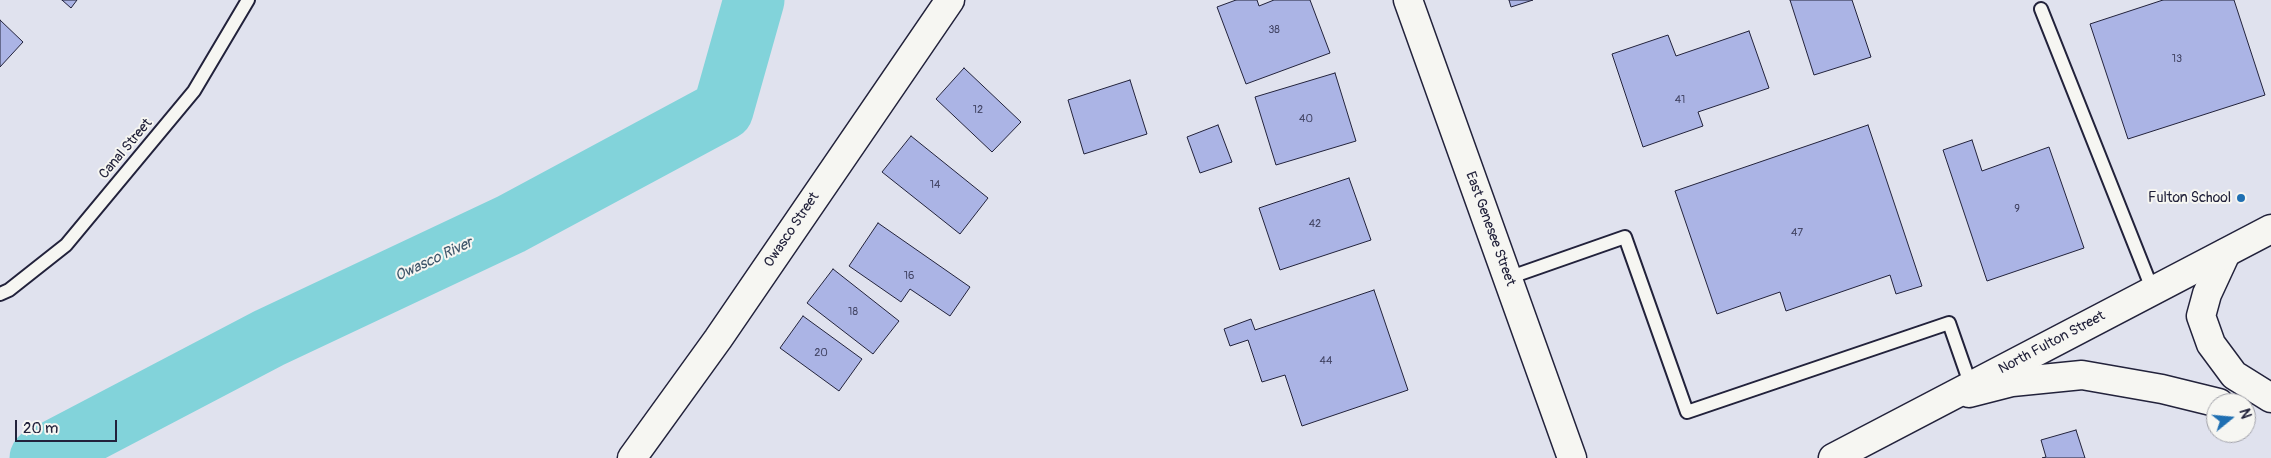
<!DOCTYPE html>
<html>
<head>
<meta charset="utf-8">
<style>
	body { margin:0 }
	#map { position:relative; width:2271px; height:458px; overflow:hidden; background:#e0e2ee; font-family:Pangolin,sans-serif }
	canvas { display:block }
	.north { position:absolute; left:2206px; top:393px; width:50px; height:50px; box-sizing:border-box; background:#f6f6f2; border:1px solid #a1a1a9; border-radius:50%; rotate:73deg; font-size:14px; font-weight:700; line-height:20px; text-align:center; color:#22223b }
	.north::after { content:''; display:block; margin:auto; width:18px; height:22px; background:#1f6fb2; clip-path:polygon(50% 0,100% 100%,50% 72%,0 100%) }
	.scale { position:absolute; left:15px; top:420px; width:102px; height:22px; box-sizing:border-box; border:2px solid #22223b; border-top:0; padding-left:6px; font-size:15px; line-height:18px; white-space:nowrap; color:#22223b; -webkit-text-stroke:4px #f6f6f2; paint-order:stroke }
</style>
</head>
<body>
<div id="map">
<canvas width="2271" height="458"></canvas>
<div class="north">N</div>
<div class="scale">20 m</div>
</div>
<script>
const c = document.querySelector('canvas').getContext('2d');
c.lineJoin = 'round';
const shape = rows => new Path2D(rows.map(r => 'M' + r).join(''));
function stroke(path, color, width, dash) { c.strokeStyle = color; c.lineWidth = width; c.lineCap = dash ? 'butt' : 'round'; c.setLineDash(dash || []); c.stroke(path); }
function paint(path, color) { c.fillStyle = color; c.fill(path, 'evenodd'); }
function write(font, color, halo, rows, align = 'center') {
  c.font = font + ' Pangolin,sans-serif'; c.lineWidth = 4; c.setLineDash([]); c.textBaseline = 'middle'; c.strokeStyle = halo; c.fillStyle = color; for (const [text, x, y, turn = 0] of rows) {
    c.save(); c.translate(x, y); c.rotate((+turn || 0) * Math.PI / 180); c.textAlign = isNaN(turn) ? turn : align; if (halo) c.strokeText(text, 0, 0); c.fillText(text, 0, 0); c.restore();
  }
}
const river = shape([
	[40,458,269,338,511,224,723,110,754,0]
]);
const building = shape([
	[62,0,77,0,71,8,62,0],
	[1236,0,1257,0,1259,6,1274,0,1310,0,1330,53,1246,84,1217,7,1236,0],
	[1509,0,1533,0,1511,7,1509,0],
	[1790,0,1852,0,1871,57,1814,75,1790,0],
	[2163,0,2234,0,2265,95,2128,139,2090,24,2163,0],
	[0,20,23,42,0,67,0,20],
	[1749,31,1769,88,1698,112,1703,126,1643,147,1612,54,1668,35,1676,56,1749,31],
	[964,68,1021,122,992,152,936,99,964,68],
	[1335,73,1356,141,1276,165,1255,97,1335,73],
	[1130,80,1147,134,1084,154,1068,100,1130,80],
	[1218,125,1232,162,1200,173,1187,137,1218,125],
	[1868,125,1922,286,1896,294,1890,275,1786,311,1780,292,1717,314,1675,191,1868,125],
	[911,136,988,198,960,234,882,172,911,136],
	[1972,140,1982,171,2049,147,2084,248,1987,281,1943,150,1972,140],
	[1349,178,1371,240,1280,270,1259,208,1349,178],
	[878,223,970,287,950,316,910,289,901,302,849,266,878,223],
	[833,269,899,321,873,354,807,303,833,269],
	[1374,290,1408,390,1302,426,1285,375,1262,382,1248,340,1230,346,1224,329,1251,319,1255,330,1374,290],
	[803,316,862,359,839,391,780,348,803,316],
	[2076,430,2085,458,2042,458,2046,457,2041,440,2076,430]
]);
const service = shape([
	[2041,9,2153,291],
	[1508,278,1625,237,1687,412,1949,323,1971,386],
	[0,294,9,290,66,245,194,91,248,0]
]);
const tertiary = shape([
	[2226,253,2207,294,2201,316,2211,344,2234,375,2271,398],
	[1969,393,2012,382,2082,375,2162,389,2219,403]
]);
const secondary = shape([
	[632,458,718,339,950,0]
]);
const trunk = shape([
	[1408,0,1572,458],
	[1833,458,2271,229]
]);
const markers = [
	[2241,198,5,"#1f6fb2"]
];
const numberNames = [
	["38",1274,30],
	["13",2177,59],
	["41",1680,100],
	["12",978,110],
	["40",1306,119],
	["14",935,185],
	["9",2017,209],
	["42",1315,224],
	["47",1797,233],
	["16",909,276],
	["18",853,312],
	["20",821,353],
	["44",1326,361]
];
const streetNames = [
	["Canal Street",126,149,-50],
	["East Genesee Street",1490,229,70],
	["Owasco Street",792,230,-56],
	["North Fulton Street",2052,343,-28]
];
const poiNames = [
	["Fulton School",2231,198]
];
const waterNames = [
	["Owasco River",434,260,-25]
];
stroke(river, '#82d3da', 61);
paint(building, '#abb4e5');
stroke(building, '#22223b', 1);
stroke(service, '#22223b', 16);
stroke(tertiary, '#22223b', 31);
stroke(secondary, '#22223b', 31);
stroke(trunk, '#22223b', 31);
stroke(service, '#f6f6f2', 12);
stroke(tertiary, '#f6f6f2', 28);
stroke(secondary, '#f6f6f2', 28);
stroke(trunk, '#f6f6f2', 28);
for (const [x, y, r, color] of markers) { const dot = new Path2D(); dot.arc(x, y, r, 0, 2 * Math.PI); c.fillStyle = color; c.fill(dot); stroke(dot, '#f6f6f2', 2); }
write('11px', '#444666', null, numberNames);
write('14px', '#22223b', '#f6f6f2', streetNames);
write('14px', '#22223b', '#f6f6f2', poiNames, 'right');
write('italic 15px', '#3f576b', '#f6f6f2', waterNames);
</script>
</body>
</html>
